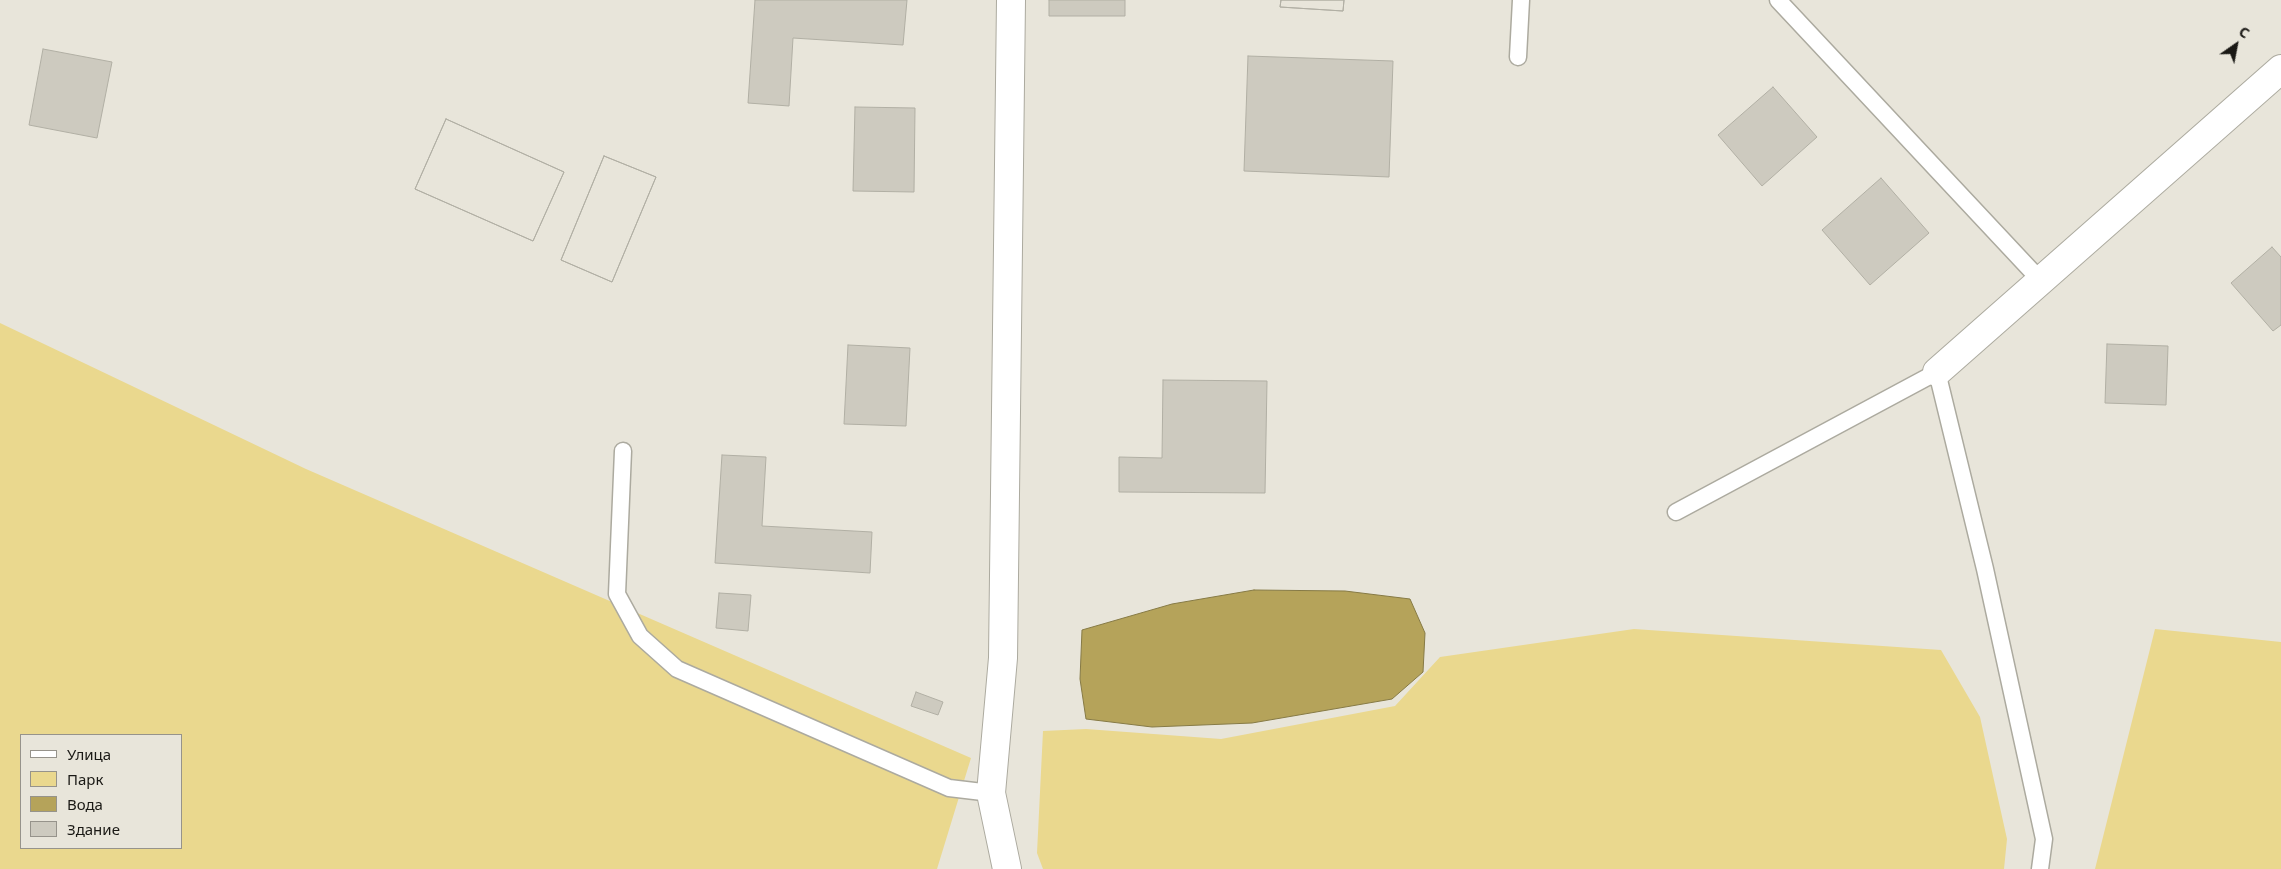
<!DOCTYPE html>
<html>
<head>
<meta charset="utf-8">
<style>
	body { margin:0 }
	#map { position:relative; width:2281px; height:869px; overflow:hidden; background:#e8e5da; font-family:"Noto Sans",sans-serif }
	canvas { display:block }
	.legend { position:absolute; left:20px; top:734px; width:162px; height:115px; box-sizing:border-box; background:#e8e5da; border:1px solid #96938b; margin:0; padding:6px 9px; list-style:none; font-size:15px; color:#1a1915 }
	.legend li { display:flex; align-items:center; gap:10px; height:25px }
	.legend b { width:25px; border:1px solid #96938b }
	.north { position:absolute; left:2211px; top:20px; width:50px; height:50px; -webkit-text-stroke:4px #e8e5da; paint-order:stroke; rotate:33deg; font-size:14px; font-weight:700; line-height:20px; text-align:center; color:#1a1915 }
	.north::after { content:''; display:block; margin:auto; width:18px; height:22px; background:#1a1915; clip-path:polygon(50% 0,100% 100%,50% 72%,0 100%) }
</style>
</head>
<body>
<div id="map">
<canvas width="2281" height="869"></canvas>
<ul class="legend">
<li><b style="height:6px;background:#fff"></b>Улица</li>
<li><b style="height:14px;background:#ead88e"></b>Парк</li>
<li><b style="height:14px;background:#b5a35a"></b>Вода</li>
<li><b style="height:14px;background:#cdcabf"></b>Здание</li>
</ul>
<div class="north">С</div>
</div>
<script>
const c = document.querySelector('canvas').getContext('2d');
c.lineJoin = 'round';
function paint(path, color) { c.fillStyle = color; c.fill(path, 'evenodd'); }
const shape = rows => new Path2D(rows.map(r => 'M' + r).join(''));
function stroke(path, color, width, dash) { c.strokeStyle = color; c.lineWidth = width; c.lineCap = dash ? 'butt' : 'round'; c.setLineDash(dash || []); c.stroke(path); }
const green = shape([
	[0,323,306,469,971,758,937,869,0,869],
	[21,735,181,735,181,848,21,848],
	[1634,629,1941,650,1980,717,2007,839,2004,869,1043,869,1037,853,1043,731,1086,729,1221,739,1395,706,1440,657],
	[2155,629,2281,642,2281,869,2095,869]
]);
const water = shape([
	[1254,590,1345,591,1410,599,1425,633,1423,672,1392,699,1252,723,1152,727,1086,719,1080,679,1082,630,1172,604,1254,590]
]);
const building = shape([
	[755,0,907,0,903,45,793,38,789,106,748,103,755,0],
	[1049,0,1125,0,1125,16,1049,16,1049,0],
	[1281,0,1344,0,1343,11,1280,7,1281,0],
	[1281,0,1344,0,1343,11,1280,7,1281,0],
	[43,49,112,62,97,138,29,125,43,49],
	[1248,56,1393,61,1389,177,1244,171,1248,56],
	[1773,87,1817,137,1762,186,1718,135,1773,87],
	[855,107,915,108,914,192,853,191,855,107],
	[446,119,564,172,533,241,415,189,446,119],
	[446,119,564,172,533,241,415,189,446,119],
	[604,156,656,177,612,282,561,260,604,156],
	[604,156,656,177,612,282,561,260,604,156],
	[1881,178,1929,233,1870,285,1822,230,1881,178],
	[2272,247,2281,257,2281,325,2273,331,2231,283,2272,247],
	[2107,344,2168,346,2166,405,2105,403,2107,344],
	[848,345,910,348,906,426,844,424,848,345],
	[1163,380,1267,381,1265,493,1119,492,1119,457,1162,458,1163,380],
	[722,455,766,457,762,526,872,532,870,573,715,563,722,455],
	[719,593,751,595,748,631,716,628,719,593],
	[916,692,943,702,938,715,911,706,916,692]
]);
const lane = shape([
	[1778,0,2042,282],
	[1518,57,1521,0],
	[623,451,617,594,640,636,677,669,949,788,991,793],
	[1676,512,1937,372,1985,569,2044,839,2040,869]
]);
const street = shape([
	[1937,372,2281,69]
]);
const secondary = shape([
	[1007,869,991,793,1003,658,1011,0]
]);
paint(green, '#ead88e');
paint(water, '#b5a35a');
stroke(water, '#867a45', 1);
paint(building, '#cdcabf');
stroke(building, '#b1afa4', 1);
stroke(lane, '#acaa9f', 19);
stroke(street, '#acaa9f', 30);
stroke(secondary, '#acaa9f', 30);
stroke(lane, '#fff', 16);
stroke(street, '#fff', 28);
stroke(secondary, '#fff', 28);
</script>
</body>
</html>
